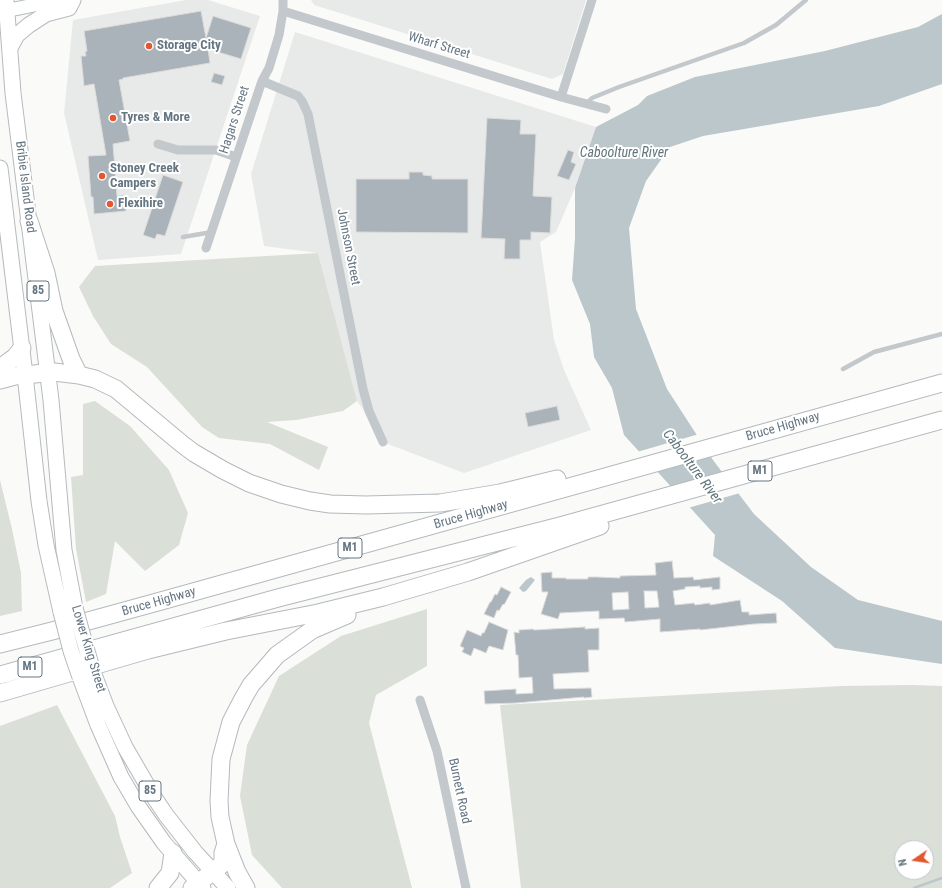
<!DOCTYPE html>
<html>
<head>
<meta charset="utf-8">
<style>
	body { margin:0 }
	#map { position:relative; width:942px; height:888px; overflow:hidden; background:#fafaf8; font-family:"Roboto Condensed",sans-serif }
	canvas { display:block }
	.north { position:absolute; left:894px; top:840px; width:40px; height:40px; box-sizing:border-box; background:#fff; border:1px solid #c1c8cd; border-radius:50%; rotate:257deg; font-size:11px; font-weight:700; line-height:16px; text-align:center; color:#657683 }
	.north::after { content:''; display:block; margin:auto; width:14px; height:18px; background:#e4572e; clip-path:polygon(50% 0,100% 100%,50% 72%,0 100%) }
</style>
</head>
<body>
<div id="map">
<canvas width="942" height="888"></canvas>
<div class="north">N</div>
</div>
<script>
const c = document.querySelector('canvas').getContext('2d');
c.lineJoin = 'round';
function paint(path, color) { c.fillStyle = color; c.fill(path, 'evenodd'); }
const shape = rows => new Path2D(rows.map(r => 'M' + r).join(''));
function stroke(path, color, width, dash) { c.strokeStyle = color; c.lineWidth = width; c.lineCap = dash ? 'butt' : 'round'; c.setLineDash(dash || []); c.stroke(path); }
function write(font, color, halo, rows, align = 'center') {
  c.font = font + ' "Roboto Condensed",sans-serif'; c.lineWidth = 4; c.setLineDash([]); c.textBaseline = 'middle'; c.strokeStyle = halo; c.fillStyle = color; for (const [text, x, y, turn = 0] of rows) {
    c.save(); c.translate(x, y); c.rotate((+turn || 0) * Math.PI / 180); c.textAlign = isNaN(turn) ? turn : align; if (halo) c.strokeText(text, 0, 0); c.fillText(text, 0, 0); c.restore();
  }
}
const built = shape([
	[186,0,208,0,260,16,181,254,98,260,64,113,73,20],
	[311,0,586,0,563,74,552,79,314,5],
	[295,32,596,127,575,188,556,232,540,242,554,340,564,370,591,430,464,473,388,444,357,401,318,253,264,246,251,174]
]);
const green = shape([
	[318,253,357,401,343,411,296,420,267,422,328,447,319,470,270,444,219,438,202,427,147,367,111,344,93,316,79,287,95,266],
	[95,401,130,426,169,470,188,513,179,545,145,571,115,541,106,594,86,602,76,549,71,477,83,475,83,404],
	[0,480,12,529,21,573,22,611,0,616],
	[427,609,427,666,376,695,369,723,412,888,282,888,252,855,240,796,247,745,279,676,341,636],
	[912,685,942,686,942,888,521,888,500,705,842,686],
	[902,848,926,848,926,872,902,872],
	[57,705,115,816,120,837,132,873,110,888,0,888,0,726]
]);
const water = shape([
	[942,14,942,84,879,106,703,136,670,147,646,181,629,228,636,309,667,389,713,460,754,514,811,567,858,600,942,621,942,664,835,648,782,601,713,556,715,535,624,435,612,388,594,357,590,324,572,280,575,238,575,188,596,127,638,105,647,96,695,77,825,51,918,27],
	[531,577,535,580,526,591,523,592,519,588,526,580]
]);
const pier = shape([
	[699,434,713,456,655,472,637,452],
	[724,471,740,493,688,508,669,487]
]);
const stream = shape([
	[914,888,942,878]
]);
const building = shape([
	[201,11,206,38,213,16,251,28,241,59,208,49,210,63,123,78,123,79,119,80,130,141,113,144,117,196,125,195,126,211,94,214,93,197,91,197,88,156,106,155,94,84,84,86,81,56,86,56,85,52,87,51,84,31,201,11],
	[214,73,225,76,222,85,211,82,214,73],
	[487,118,521,120,520,134,536,134,533,196,552,197,550,233,531,232,531,240,520,240,520,259,504,259,505,239,481,238,487,118],
	[568,150,574,152,571,162,576,164,569,180,557,176,568,150],
	[409,172,423,172,423,175,432,176,432,179,468,179,468,233,356,232,356,179,409,179,409,172],
	[163,175,183,182,165,236,157,234,155,239,143,235,163,175],
	[557,406,560,420,528,427,525,413,557,406],
	[672,561,674,578,693,577,694,580,720,577,720,589,712,590,712,587,700,588,700,586,685,587,685,589,673,591,675,605,694,603,695,605,710,603,710,605,740,600,742,612,749,612,749,615,776,613,777,623,754,624,700,630,700,629,660,632,660,619,625,622,624,618,599,619,599,611,560,613,558,619,541,614,548,592,542,592,541,573,552,572,552,578,566,578,566,579,588,579,588,577,597,577,620,578,620,576,656,575,655,563,672,561],
	[644,591,657,591,659,607,645,608,644,591],
	[628,592,629,609,613,610,612,593,628,592],
	[501,587,511,592,504,605,503,604,499,611,497,610,494,618,484,614,490,602,491,602,495,594,497,595,501,587],
	[489,622,508,630,503,650,489,646,486,653,474,648,471,656,462,652,464,648,460,646,467,630,481,636,482,633,484,633,489,622],
	[585,627,585,629,599,628,599,650,588,650,589,672,553,674,554,689,591,688,592,697,584,698,584,697,516,703,485,704,484,691,516,689,516,694,533,693,532,677,519,678,518,655,516,655,514,632,519,633,519,630,533,629,534,630,585,627]
]);
const lane = shape([
	[586,104,592,98,619,87,744,43,776,25,806,0],
	[183,237,212,232],
	[843,369,874,352,942,334]
]);
const street = shape([
	[283,11,561,97,606,109],
	[262,81,298,96,302,101,308,114,363,389,369,411,383,442],
	[561,97,592,0],
	[158,144,178,150,216,150,236,157],
	[206,248,262,81,269,68,279,35,283,11,283,0],
	[420,700,437,751,466,888]
]);
const secondary = shape([
	[0,12,59,0]
]);
const primary = shape([
	[6,0,13,93,51,400,64,550,75,608],
	[10,48,17,35,29,25,46,14,69,8,73,0],
	[0,168,25,375,39,501,46,545,61,612],
	[93,672,106,706,125,747,154,797,166,815,195,852,228,888],
	[80,677,98,725,121,777,138,806,164,843,203,888]
]);
const highway = shape([
	[29,221,46,273,54,311,71,359,79,375],
	[0,368,15,357,22,348],
	[0,380,15,376,54,372,79,375,95,379,116,389,182,444,194,453,223,470,249,483,281,494,310,501,330,504,366,505,440,503,500,493,557,479],
	[0,644,52,631,161,601,942,383],
	[0,675,278,598,560,526,942,420],
	[0,693,148,650,226,631,318,613,383,597,468,572,600,526],
	[158,888,170,873,173,853],
	[192,888,221,865,223,862,223,853,226,844],
	[246,888,237,872,226,844,220,817,219,801,221,759,231,722,244,697,251,685,277,655,312,630,347,615]
]);
const primaryBridge = shape([
	[75,608,93,672],
	[61,612,71,651,80,677]
]);
const markers = [
	[149,46,4,"#e4572e"],
	[113,118,4,"#e4572e"],
	[102,176,4,"#e4572e"],
	[110,204,4,"#e4572e"]
];
const shields = [
	[38,291,22],
	[760,471,24],
	[350,548,24],
	[30,667,24],
	[150,791,22]
];
const shieldNames = [
	["85",38,291],
	["M1",760,471],
	["M1",350,548],
	["M1",30,667],
	["85",150,791]
];
const poiNames = [
	["Storage City",157,46],
	["Tyres & More",121,118],
	["Stoney Creek",110,169],
	["Campers",110,184],
	["Flexihire",118,204]
];
const streetNames = [
	["Wharf Street",439,46,17],
	["Hagars Street",235,120,-72],
	["Bribie Island Road",25,187,83],
	["Johnson Street",348,247,79],
	["Bruce Highway",783,427,-16],
	["Bruce Highway",471,515,-16],
	["Bruce Highway",159,602,-16],
	["Lower King Street",88,649,73],
	["Burnett Road",459,791,78]
];
const waterNames = [
	["Caboolture River",624,153],
	["Caboolture River",692,467,53]
];
paint(built, '#e8e9e9');
paint(green, '#dadfd7');
paint(water, '#bbc7cb');
paint(pier, '#fafaf8');
stroke(stream, '#bbc7cb', 2.5);
paint(building, '#aab3b9');
stroke(building, '#dcdcda', 1);
stroke(secondary, '#b3babf', 15);
stroke(primary, '#b5babe', 17);
stroke(highway, '#b4b9bd', 19);
stroke(lane, '#c3c8cc', 4.5);
stroke(street, '#c3c8cc', 9);
stroke(secondary, '#fff', 13);
stroke(primary, '#fff', 15);
stroke(highway, '#fff', 17);
stroke(primaryBridge, '#b5babe', 17, []);
stroke(primaryBridge, '#fff', 15);
for (const [x, y, r, color] of markers) { const dot = new Path2D(); dot.arc(x, y, r, 0, 2 * Math.PI); c.fillStyle = color; c.fill(dot); stroke(dot, '#fff', 1.5); }
for (const [x, y, w] of shields) { const box = new Path2D(); box.roundRect(x - w / 2, y - 10, w, 20, 3); c.fillStyle = '#fff'; c.fill(box); stroke(box, '#657683', 1); }
write('bold 12px', '#657683', null, shieldNames);
write('bold 13px', '#657683', '#fff', poiNames, 'left');
write('13px', '#657683', '#fff', streetNames);
write('italic 14px', '#60757c', '#fff', waterNames);
</script>
</body>
</html>
